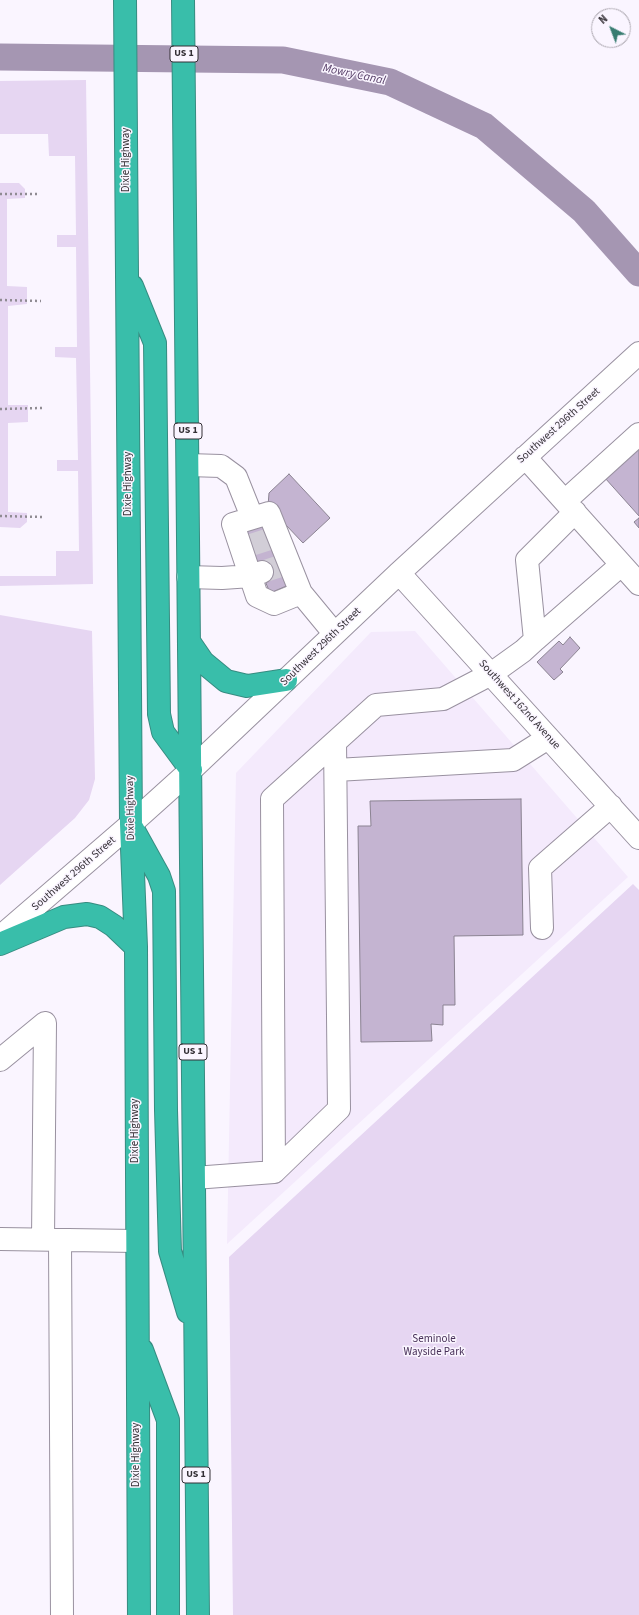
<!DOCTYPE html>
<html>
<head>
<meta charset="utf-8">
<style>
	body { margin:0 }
	#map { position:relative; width:639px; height:1615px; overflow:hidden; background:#faf5ff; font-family:"Source Sans 3",sans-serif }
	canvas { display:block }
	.north { position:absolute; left:591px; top:8px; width:40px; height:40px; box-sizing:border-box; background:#faf5ff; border:1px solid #aba6af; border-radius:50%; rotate:318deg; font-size:11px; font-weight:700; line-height:16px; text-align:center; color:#343036 }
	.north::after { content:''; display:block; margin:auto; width:14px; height:18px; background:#377c70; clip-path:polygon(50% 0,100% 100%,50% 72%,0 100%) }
</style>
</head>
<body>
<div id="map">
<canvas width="639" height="1615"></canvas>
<div class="north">N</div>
</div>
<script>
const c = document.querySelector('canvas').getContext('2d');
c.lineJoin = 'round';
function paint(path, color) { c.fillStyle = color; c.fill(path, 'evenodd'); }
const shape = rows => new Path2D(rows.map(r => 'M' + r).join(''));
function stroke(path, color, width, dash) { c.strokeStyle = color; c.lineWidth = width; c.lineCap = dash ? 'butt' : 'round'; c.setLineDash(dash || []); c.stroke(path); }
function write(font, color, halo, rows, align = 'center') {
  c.font = font + ' "Source Sans 3",sans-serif'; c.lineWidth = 3; c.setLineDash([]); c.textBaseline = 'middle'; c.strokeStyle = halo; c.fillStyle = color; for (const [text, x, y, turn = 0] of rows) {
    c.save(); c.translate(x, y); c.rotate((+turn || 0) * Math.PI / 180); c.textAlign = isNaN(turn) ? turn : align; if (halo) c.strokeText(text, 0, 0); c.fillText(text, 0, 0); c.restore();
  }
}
const built = shape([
	[415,631,628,877,227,1244,236,773,371,632]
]);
const green = shape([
	[86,80,93,584,0,586,0,576,56,576,56,551,79,551,78,471,57,471,57,460,78,460,76,358,55,357,55,347,77,347,76,247,57,247,57,235,76,235,75,156,49,156,48,134,0,134,0,81],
	[0,183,19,183,25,189,25,198,7,199,7,286,27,287,27,304,8,306,8,405,28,405,28,422,8,423,8,512,27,513,27,522,20,528,0,527],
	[0,615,92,631,95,779,89,800,75,818,0,885],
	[633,884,639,890,639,1615,233,1615,229,1257]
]);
const canal = shape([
	[0,57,283,60,390,82,484,126,584,211,639,273]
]);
const building = shape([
	[639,447,639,516,605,478,639,447],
	[289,474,330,518,303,543,268,506,269,493,289,474],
	[265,518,291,584,270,593,243,527,265,518],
	[639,518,639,528,634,522,639,518],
	[570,637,580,648,560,669,563,672,554,680,537,662,559,641,563,645,570,637],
	[521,799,523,935,454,936,455,1005,443,1005,443,1025,431,1024,432,1041,361,1042,358,826,371,826,370,801,521,799]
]);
const minorTunnel = shape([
	[251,545,273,538],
	[262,572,284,565]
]);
const path = shape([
	[0,194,40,194],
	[0,300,41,301],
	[0,409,42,408],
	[0,516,43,517]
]);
const minor = shape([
	[525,457,639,584],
	[188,465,221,466,236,477,252,517],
	[565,501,639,434],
	[399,573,639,838],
	[188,577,222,578,251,576,262,572],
	[301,593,269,513,233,524,257,596,274,604,301,593,334,633],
	[535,640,621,565],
	[336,770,513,760,548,738],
	[542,928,540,868,611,806],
	[0,937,131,824,191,770,399,573,639,353],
	[0,1060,45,1023,43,1239],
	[274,1172,339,1109,335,742],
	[194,1178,274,1172,272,799,376,705,443,699,491,674,523,651,535,640,527,560,575,512],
	[0,1239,136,1241],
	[60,1240,62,1615]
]);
const highway = shape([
	[125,0,131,824,136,947,139,1615],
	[183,0,198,1615],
	[132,286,155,343,159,714,163,732,191,770],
	[190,643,203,662,226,681,247,686,286,680],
	[133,829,159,876,164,891,166,1110,170,1251,188,1312],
	[0,944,64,917,87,914,100,917,114,926,136,947],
	[142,1350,168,1420,168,1615]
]);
const shields = [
	[184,54,28],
	[188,431,28],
	[193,1052,28],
	[196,1475,28]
];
const shieldNames = [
	["US 1",184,54],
	["US 1",188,431],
	["US 1",193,1052],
	["US 1",196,1475]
];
const streetNames = [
	["Dixie Highway",127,160,-90],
	["Southwest 296th Street",559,426,-42],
	["Dixie Highway",129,484,-90],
	["Southwest 296th Street",321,647,-44],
	["Southwest 162nd Avenue",519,705,48],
	["Dixie Highway",131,808,-91],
	["Southwest 296th Street",74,874,-41],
	["Dixie Highway",136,1131,-90],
	["Dixie Highway",137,1455,-90]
];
const parkNames = [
	["Seminole",434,1340],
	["Wayside Park",434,1353]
];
const waterNames = [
	["Mowry Canal",354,75,12]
];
paint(built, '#f4eafc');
paint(green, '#e6d6f2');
stroke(canal, '#a596b2', 27);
paint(building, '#c4b4d1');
stroke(building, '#8b8392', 1);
stroke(minorTunnel, '#d2ced7', 22, [22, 11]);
stroke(minor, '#9991a0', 24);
stroke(highway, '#378c81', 24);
stroke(path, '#8f8b92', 2.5, [2, 3]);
stroke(minor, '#fff', 22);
stroke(highway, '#39beaa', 22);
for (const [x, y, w] of shields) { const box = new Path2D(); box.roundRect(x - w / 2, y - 8, w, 16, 3); c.fillStyle = '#faf5ff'; c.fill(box); stroke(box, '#343036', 1); }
write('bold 10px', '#343036', null, shieldNames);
write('11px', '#343036', '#faf5ff', streetNames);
write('11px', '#473058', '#faf5ff', parkNames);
write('italic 12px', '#584069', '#faf5ff', waterNames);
</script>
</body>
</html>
